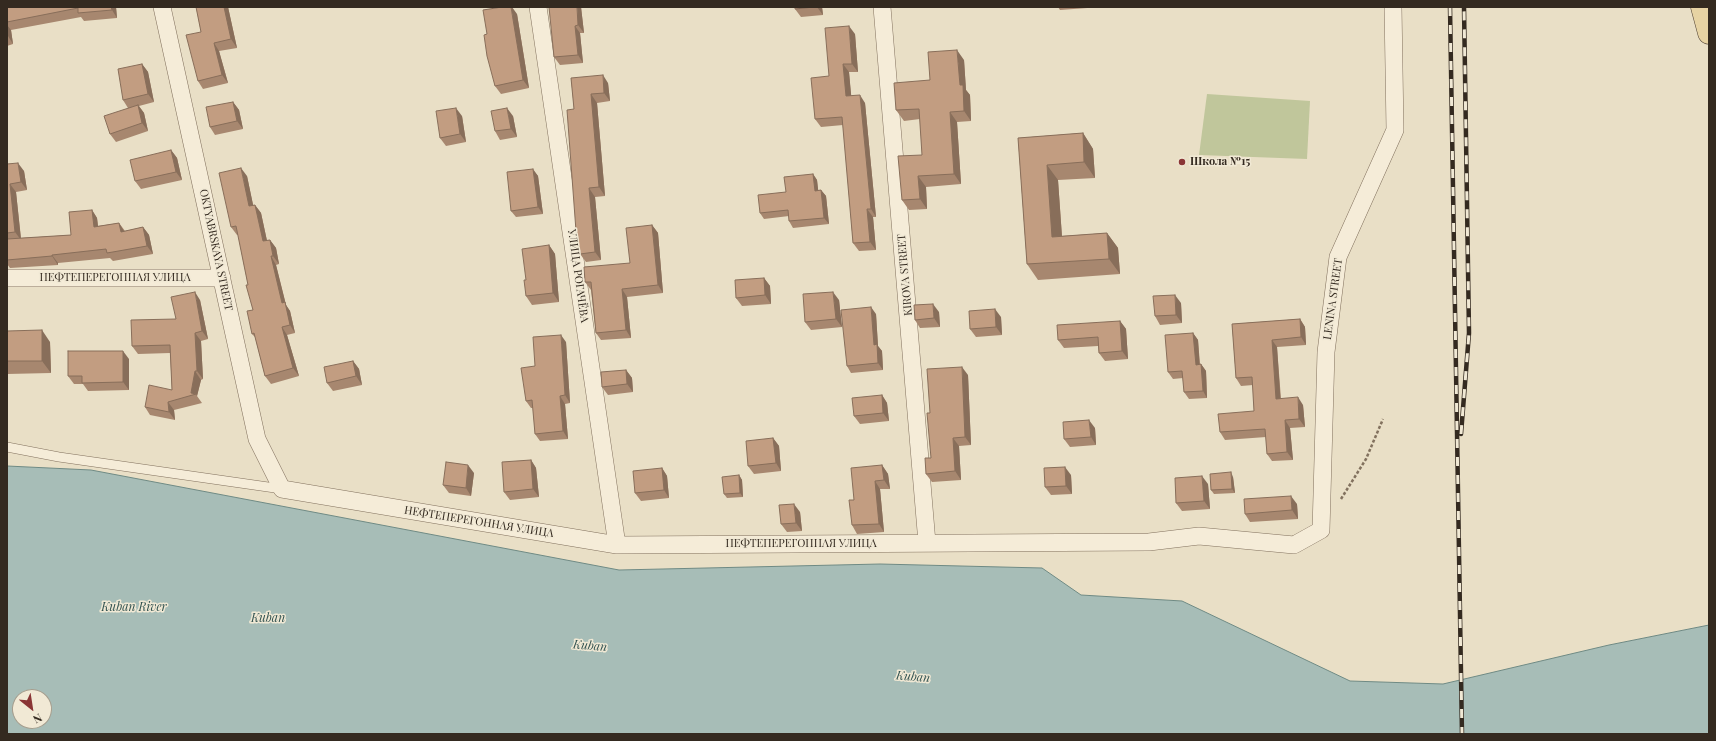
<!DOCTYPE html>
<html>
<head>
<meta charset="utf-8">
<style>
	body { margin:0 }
	#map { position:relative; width:1716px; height:741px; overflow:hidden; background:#e9dfc6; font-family:"Playfair Display",serif }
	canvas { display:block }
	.frame { position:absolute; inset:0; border:8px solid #342a20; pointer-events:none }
	.north { position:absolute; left:12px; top:689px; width:40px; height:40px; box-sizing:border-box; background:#f1e9d5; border:1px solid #a59d8d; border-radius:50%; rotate:150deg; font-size:11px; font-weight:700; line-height:16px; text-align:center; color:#342a20 }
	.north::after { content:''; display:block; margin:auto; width:14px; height:18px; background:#8a3535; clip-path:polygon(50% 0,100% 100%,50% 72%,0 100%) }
</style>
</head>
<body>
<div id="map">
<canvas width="1716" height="741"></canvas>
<div class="frame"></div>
<div class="north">N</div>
</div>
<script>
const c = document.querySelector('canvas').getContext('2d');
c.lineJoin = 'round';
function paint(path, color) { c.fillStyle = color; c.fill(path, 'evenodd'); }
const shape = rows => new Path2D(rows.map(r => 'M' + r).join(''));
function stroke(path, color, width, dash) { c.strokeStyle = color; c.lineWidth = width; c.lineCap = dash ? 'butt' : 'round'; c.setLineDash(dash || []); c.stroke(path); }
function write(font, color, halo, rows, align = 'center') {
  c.font = font + ' "Playfair Display",serif'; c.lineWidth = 3; c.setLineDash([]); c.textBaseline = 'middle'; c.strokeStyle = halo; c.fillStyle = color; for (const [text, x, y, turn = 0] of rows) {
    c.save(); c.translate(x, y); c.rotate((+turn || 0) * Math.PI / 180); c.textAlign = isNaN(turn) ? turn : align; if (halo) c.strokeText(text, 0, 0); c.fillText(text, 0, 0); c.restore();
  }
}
const green = shape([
	[1207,94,1310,101,1307,159,1199,155]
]);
const water = shape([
	[7,466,91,470,619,570,880,564,1042,568,1081,595,1182,601,1350,681,1443,684,1609,645,1709,625,1709,734,7,734,7,466],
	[20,697,44,697,44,721,20,721,20,697]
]);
const path = shape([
	[1341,499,1366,459,1383,419]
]);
const service = shape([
	[7,447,59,457,282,489]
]);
const minor = shape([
	[162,7,257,439,282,489,617,545,1149,542,1199,536,1294,545,1321,530,1326,352,1338,257,1395,130,1393,7],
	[538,7,617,545],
	[882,7,927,543],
	[7,278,222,278]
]);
const primary = shape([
	[1702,7,1709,33]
]);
const rail = shape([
	[1450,7,1462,734],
	[1461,434,1469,333,1464,7]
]);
const wall = shape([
	[7,7,116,7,117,18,84,21,81,17,11,30,13,44,7,46],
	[196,7,228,7,237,48,219,51,228,83,203,89,198,81,201,32],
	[581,7,584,33,580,33,583,63,560,65,554,57],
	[795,7,822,7,823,15,801,17,795,9],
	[1058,7,1101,7,1060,10],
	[517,14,529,88,501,94,495,86,487,34],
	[855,34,858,72,849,72,851,96,865,103,876,217,873,217,876,250,859,251,853,243,843,125,821,127,815,119,829,76],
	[964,60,966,90,970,95,971,121,957,122,961,184,926,187,927,209,909,210,902,200,922,155,920,119,904,121,896,110],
	[142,64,148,72,154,102,139,106,144,113,148,131,116,142,110,134,128,108,123,100],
	[571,78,608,83,610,101,597,103,605,196,595,197,601,260,586,262,580,254,574,109],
	[233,102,239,110,243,129,215,135,210,127],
	[462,116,466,142,446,146,440,138],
	[513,116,517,137,500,140,495,131],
	[1083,133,1093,149,1095,178,1058,180,1062,236,1107,233,1118,248,1120,274,1038,280,1027,264,1018,138],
	[171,150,177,158,182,180,141,189,135,181],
	[7,164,24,171,27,190,16,192,21,238,71,235,92,210,97,218,98,226,119,223,125,231,143,227,149,235,153,254,113,261,110,258,58,263,58,265,10,268,7,264],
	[533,170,538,176,543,214,516,217,511,211],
	[813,174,817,180,818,190,821,190,826,196,829,224,793,228,789,221,789,216,764,219,760,213,786,192],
	[247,176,253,205,255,205,261,213,267,241,270,240,276,248,279,264,276,265,286,305,290,311,295,333,287,335,299,376,271,384,265,376,255,337,252,334,253,310,238,235,237,235,231,227],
	[652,225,658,233,663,293,627,297,631,338,601,340,596,333,591,290,585,282,630,263],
	[549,245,555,254,559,302,532,305,526,296,526,280],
	[764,278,770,286,771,304,742,306,736,298],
	[200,300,208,339,201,341,203,379,201,380,197,396,202,403,174,410,175,420,150,415,145,407,172,390,170,353,138,354,132,346,176,319],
	[839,300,842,327,811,330,805,322],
	[1181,303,1182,323,1160,325,1155,316],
	[939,312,940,327,920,328,915,320],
	[876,314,878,346,882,351,883,370,851,373,847,366],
	[1001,317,1002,335,976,337,970,329],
	[1300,319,1305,327,1306,345,1277,347,1281,399,1303,405,1305,427,1290,428,1293,460,1272,461,1267,454,1266,437,1225,440,1220,432,1254,411,1253,385,1241,386,1236,378,1232,324],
	[1120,321,1126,329,1128,359,1105,361,1099,353,1098,346,1064,348,1058,340],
	[7,331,50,342,51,373,7,374],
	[1193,333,1198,340,1200,364,1201,364,1206,371,1207,398,1189,399,1184,392,1183,378,1173,379,1168,372],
	[566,342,570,403,565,404,568,439,540,441,535,434,533,408,531,408,526,401,535,366],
	[129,359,129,390,88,391,83,384,74,384,68,376],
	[353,361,359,369,362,385,333,391,327,383],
	[626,370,632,378,633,392,608,395,602,387],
	[968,375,971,445,959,446,961,480,932,482,926,474,931,458,930,413],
	[882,395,887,403,889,421,860,424,854,416],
	[1095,428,1096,445,1070,447,1064,439],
	[773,438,779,446,781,471,754,474,748,466],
	[531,460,536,468,539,497,510,500,504,492],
	[882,465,888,474,890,489,880,489,884,532,857,534,852,525],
	[662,468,667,476,669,498,641,501,635,493],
	[474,473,471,496,449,493,443,485],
	[739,475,742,480,743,497,727,498,724,494],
	[1071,475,1072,494,1051,495,1045,487],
	[1233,477,1235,493,1214,494,1211,490],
	[1208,484,1210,509,1182,511,1176,503],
	[1297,504,1298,519,1250,522,1245,514],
	[800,512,802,531,787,532,781,524]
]);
const shadedWall = shape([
	[111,7,116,7,117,18,112,10],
	[224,7,228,7,237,48,231,39],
	[511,7,512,7,517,14,529,88,523,80],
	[577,7,581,7,584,33,578,25],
	[817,7,822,7,823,15],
	[7,25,11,30,13,44,8,36],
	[575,26,580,33,583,63,578,55],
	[849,26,855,34,858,72,852,64],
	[214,43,219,51,228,83,222,75],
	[957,50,964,60,966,90,970,95,971,121,964,111,960,85],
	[142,64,148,72,154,102,148,94],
	[843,64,849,72,852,104,846,96],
	[603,75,608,83,610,101,604,93],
	[591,94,597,103,605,196,599,187],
	[860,95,865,103,876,217,871,209],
	[233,102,239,110,243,129,237,121],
	[138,105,144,113,148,131,142,123],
	[456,108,462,116,466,142,460,134],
	[507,108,513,116,517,137,511,129],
	[950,112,957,122,961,184,954,174],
	[1083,133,1093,149,1095,178,1084,162],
	[171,150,177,158,182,180,176,172],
	[18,163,24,171,27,190,21,182],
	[1047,165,1058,180,1063,252,1052,237],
	[241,168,247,176,255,214,249,206],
	[533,169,538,176,543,214,538,207],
	[813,174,817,180,819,197,815,191],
	[918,176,926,187,927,209,920,199],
	[10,184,16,192,21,240,15,232],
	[589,188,595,197,601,260,595,252],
	[821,190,826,196,829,224,824,218],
	[255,205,261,213,269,250,263,241],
	[867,209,873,217,876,250,870,242],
	[92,210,97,218,99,235,94,227],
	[119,223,124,231,126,241,121,232],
	[652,225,658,233,663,293,658,285],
	[143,227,149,235,153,254,147,246],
	[1107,233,1118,248,1120,274,1109,259],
	[270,240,276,248,279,264,273,256],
	[549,245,555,254,559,302,553,293],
	[52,255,58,263,58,265,52,256],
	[271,256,276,265,286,305,290,311,295,333,290,325,282,303],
	[764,278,770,286,771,304,765,295],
	[622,289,627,297,631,338,626,330],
	[195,292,200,300,208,339,202,331],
	[833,292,839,300,842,327,836,319],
	[1175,295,1181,303,1182,323,1176,315],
	[933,304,939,312,940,327,934,318],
	[871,307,876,314,878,346,882,351,883,370,878,363,874,345],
	[995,309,1001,317,1002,335,996,327],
	[1300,319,1305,327,1306,345,1301,337],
	[1120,321,1126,329,1128,359,1122,351],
	[282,327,287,335,299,376,293,368],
	[42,330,50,342,51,373,42,361],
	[195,333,201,341,203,379,197,371],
	[1193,333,1198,340,1200,371,1196,365],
	[561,335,566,342,570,403,565,395],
	[1272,340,1277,347,1281,407,1276,399],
	[123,351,129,359,129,390,123,382],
	[353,361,359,369,362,385,356,376],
	[1201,364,1206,371,1207,398,1203,391],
	[962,367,968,375,971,445,965,437],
	[626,370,632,378,633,392,627,384],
	[195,371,201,380,197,396,196,394,191,393],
	[882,395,887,403,889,421,883,413],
	[560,396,565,404,568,439,563,431],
	[1298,397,1303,405,1305,427,1299,419],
	[168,402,174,410,175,420,169,412],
	[1089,420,1095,428,1096,445,1091,437],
	[1285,420,1290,428,1293,460,1287,452],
	[773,438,779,446,781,471,776,463],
	[953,438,959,446,961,480,955,471],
	[531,460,536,468,539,497,533,489],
	[468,465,474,473,471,496,466,488],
	[882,465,888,474,890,489,884,480],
	[1065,467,1071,475,1072,494,1066,486],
	[662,468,667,476,669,498,664,490],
	[1231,472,1233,477,1235,493,1232,489],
	[739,475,742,480,743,497,740,493],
	[1202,476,1208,484,1210,509,1204,501],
	[875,481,880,489,884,532,879,524],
	[1291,496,1297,504,1298,519,1292,510],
	[794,504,800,512,802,531,796,523]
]);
const building = shape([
	[7,7,111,7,112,10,78,13,78,8,7,22,7,7],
	[196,7,224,7,231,39,214,43,222,75,198,81,186,35,201,32,196,7],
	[502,7,511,7,523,80,495,86,487,56,484,35,487,34,483,10,502,7],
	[549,7,577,7,578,25,575,26,578,55,554,57,549,7],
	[795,7,814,7,795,9,795,7],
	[849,26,852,64,843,64,846,96,860,95,871,209,867,209,870,242,853,243,842,117,815,119,811,78,829,76,825,28,849,26],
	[957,50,960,85,963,85,964,111,950,112,954,174,918,176,920,199,902,200,898,156,922,155,919,109,896,110,894,83,930,80,928,52,957,50],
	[142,64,148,94,123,100,118,69,142,64],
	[603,75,604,93,591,94,599,187,589,188,595,252,580,254,576,231,567,110,574,109,571,78,603,75],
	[233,102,237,121,210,127,206,107,233,102],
	[138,105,142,123,110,134,104,116,138,105],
	[456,108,460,134,440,138,436,111,456,108],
	[507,108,511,129,495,131,491,111,507,108],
	[1083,133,1084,162,1047,165,1052,237,1107,233,1109,259,1027,264,1018,138,1083,133],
	[171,150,176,172,135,181,130,160,171,150],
	[18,163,21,182,10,184,15,232,7,233,7,164,18,163],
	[241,168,249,206,255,205,263,241,270,240,273,256,271,256,282,303,285,302,290,325,282,327,293,368,265,376,254,333,252,334,247,311,253,310,246,285,248,285,236,226,231,227,219,173,241,168],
	[533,169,538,207,511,211,507,172,533,169],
	[813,174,815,191,821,190,824,218,789,221,788,210,760,213,758,195,786,192,784,177,813,174],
	[92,210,94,227,119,223,121,232,143,227,147,246,107,253,106,249,52,255,52,256,7,260,7,239,71,235,69,212,92,210],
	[652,225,658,285,622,289,626,330,596,333,591,282,585,282,584,267,630,263,626,228,652,225],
	[549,245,553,293,526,296,524,280,526,280,522,249,549,245],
	[764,278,765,295,736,298,735,280,764,278],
	[195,292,202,331,195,333,197,371,195,371,191,393,196,394,168,402,169,412,145,407,149,385,172,390,170,345,132,346,131,320,176,319,171,297,195,292],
	[833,292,836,319,805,322,803,294,833,292],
	[1175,295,1176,315,1155,316,1153,296,1175,295],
	[933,304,934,318,915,320,914,305,933,304],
	[871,307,874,345,877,344,878,363,847,366,841,310,871,307],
	[995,309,996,327,970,329,969,311,995,309],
	[1300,319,1301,337,1272,340,1276,399,1298,397,1299,419,1285,420,1287,452,1267,454,1265,429,1220,432,1218,414,1254,411,1252,377,1236,378,1232,324,1300,319],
	[1120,321,1122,351,1099,353,1098,337,1058,340,1057,325,1120,321],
	[42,330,42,361,7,361,7,331,42,330],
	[1193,333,1196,365,1201,364,1203,391,1184,392,1182,371,1168,372,1165,335,1193,333],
	[561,335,565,395,560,396,563,431,535,434,532,400,526,401,521,368,535,366,533,337,561,335],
	[68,351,123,351,123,382,82,383,82,376,68,376,68,351],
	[353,361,356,376,327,383,324,367,353,361],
	[962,367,965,437,953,438,955,471,926,474,925,458,931,458,927,413,930,413,927,369,962,367],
	[626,370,627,384,602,387,601,372,626,370],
	[882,395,883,413,854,416,852,398,882,395],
	[1089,420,1091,437,1064,439,1063,422,1089,420],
	[773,438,776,463,748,466,746,441,773,438],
	[531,460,533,489,504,492,502,462,531,460],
	[446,462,468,465,466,488,443,485,446,462],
	[882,465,884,480,875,481,879,524,852,525,849,500,854,500,851,468,882,465],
	[1065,467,1066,486,1045,487,1044,468,1065,467],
	[662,468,664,490,635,493,633,471,662,468],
	[1231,472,1232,489,1211,490,1210,474,1231,472],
	[739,475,740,493,724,494,722,477,739,475],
	[1202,476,1204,501,1176,503,1175,478,1202,476],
	[1291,496,1292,510,1245,514,1244,499,1291,496],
	[794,504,796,523,781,524,779,505,794,504]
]);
const markers = [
	[1182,162,4,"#8a3535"]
];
const poiNames = [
	["Школа №15",1190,162]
];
const streetNames = [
	["OKTYABRSKAYA STREET",216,250,78],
	["KIROVA STREET",905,275,-95],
	["УЛИЦА РОГАЧЁВА",578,276,82],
	["НЕФТЕПЕРЕГОННАЯ УЛИЦА",115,278],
	["LENINA STREET",1333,299,-82],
	["НЕФТЕПЕРЕГОННАЯ УЛИЦА",479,522,9],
	["НЕФТЕПЕРЕГОННАЯ УЛИЦА",801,544]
];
const waterNames = [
	["Kuban River",134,607],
	["Kuban",268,618],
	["Kuban",590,646,5],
	["Kuban",913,677,5]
];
paint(green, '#c0c69b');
paint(water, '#a7bdb7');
stroke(water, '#6f8a84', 1);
stroke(service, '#82715e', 10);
stroke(minor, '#82715e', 18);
stroke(primary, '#504032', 23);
stroke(path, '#82715e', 2.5, [3, 2]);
stroke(service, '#f5ecd8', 9);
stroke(minor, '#f5ecd8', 17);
stroke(primary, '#e7d3a3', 22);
stroke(rail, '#342a20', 4.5);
stroke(rail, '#f1e9d5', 3, [9]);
paint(wall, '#a7876f');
paint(shadedWall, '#886e5a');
paint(building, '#c29d81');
stroke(building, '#886e5a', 1);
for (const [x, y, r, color] of markers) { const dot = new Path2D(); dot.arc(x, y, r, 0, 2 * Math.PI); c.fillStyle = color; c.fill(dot); stroke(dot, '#f1e9d5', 1.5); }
write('bold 11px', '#342a20', '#f1e9d5', poiNames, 'left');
write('11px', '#342a20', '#f1e9d5', streetNames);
write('italic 12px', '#315250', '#f1e9d5', waterNames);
</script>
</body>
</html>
